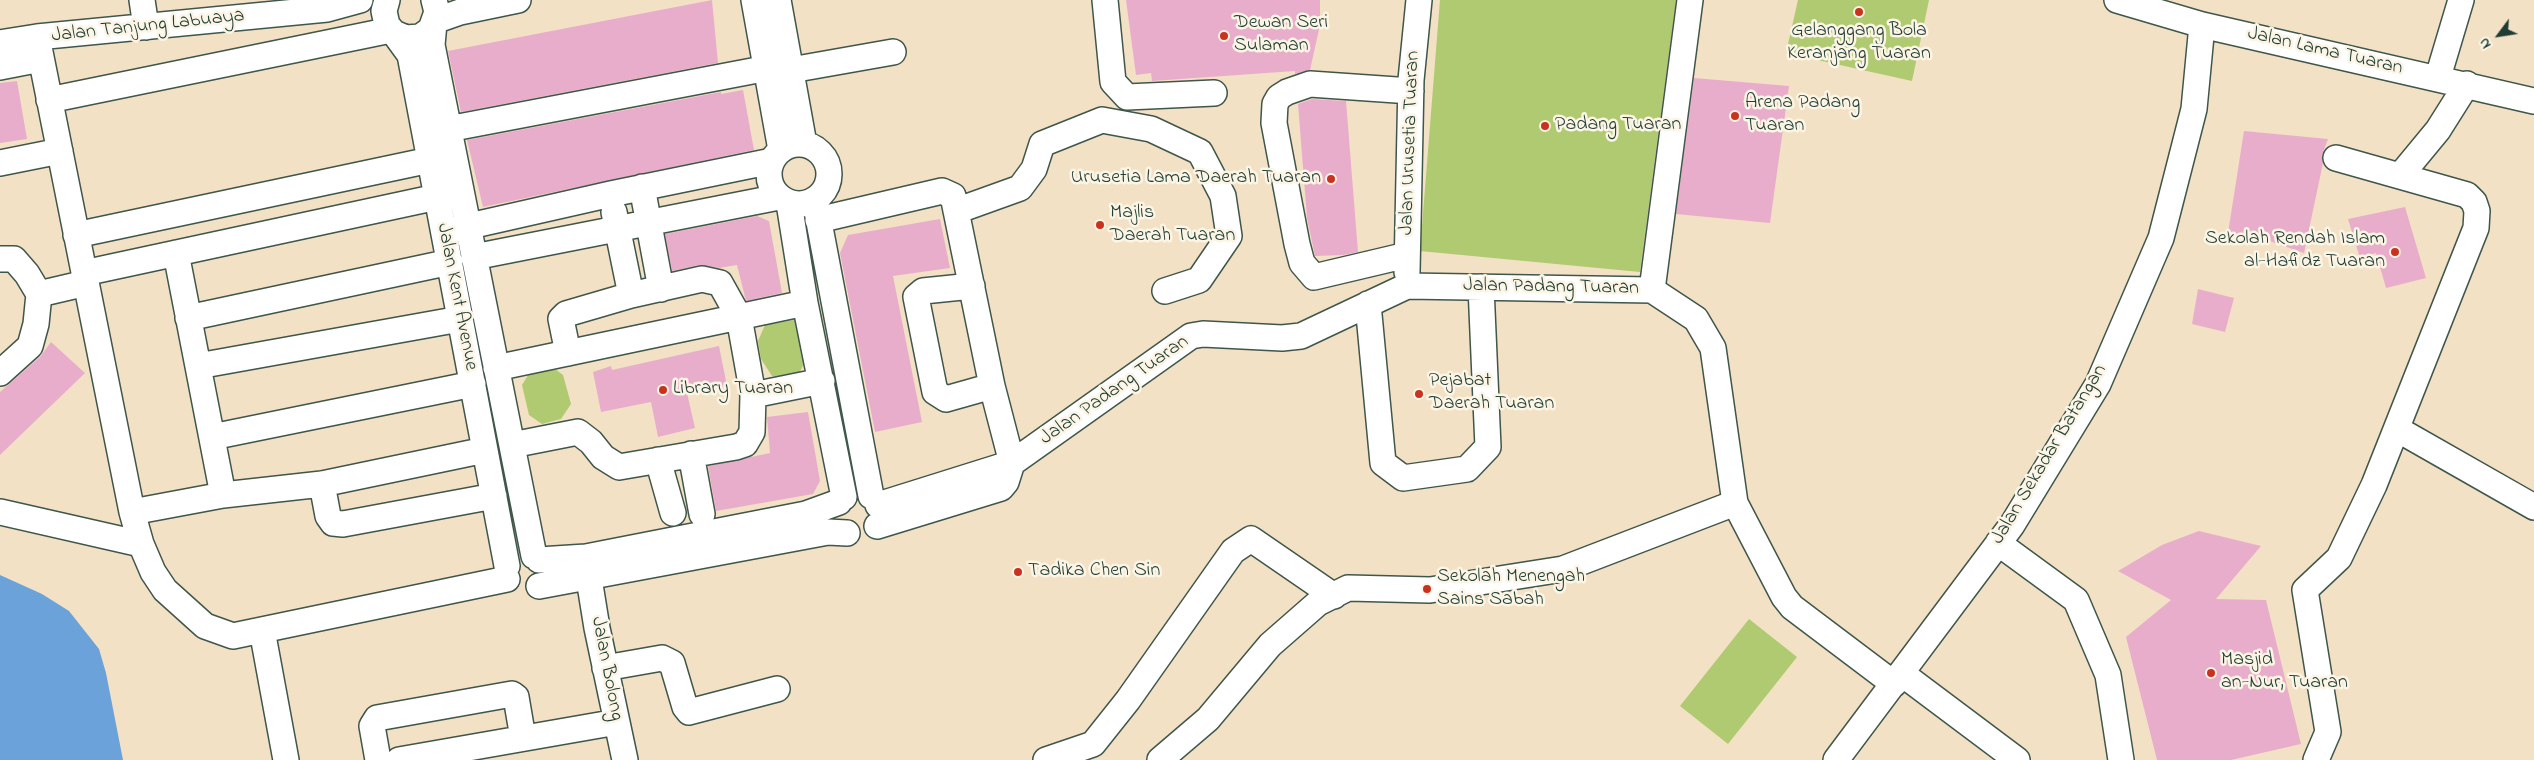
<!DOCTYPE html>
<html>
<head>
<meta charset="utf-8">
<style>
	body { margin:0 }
	#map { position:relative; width:2534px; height:760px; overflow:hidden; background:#f2e1c4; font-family:"Indie Flower",sans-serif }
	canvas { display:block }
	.north { position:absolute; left:2474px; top:10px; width:50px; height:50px; -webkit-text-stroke:4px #fcf5e5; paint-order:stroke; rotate:239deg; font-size:14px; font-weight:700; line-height:20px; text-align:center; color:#1f3d34 }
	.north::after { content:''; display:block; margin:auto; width:18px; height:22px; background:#1f3d34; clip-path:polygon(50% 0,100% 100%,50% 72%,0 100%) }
</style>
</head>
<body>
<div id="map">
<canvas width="2534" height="760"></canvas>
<div class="north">N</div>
</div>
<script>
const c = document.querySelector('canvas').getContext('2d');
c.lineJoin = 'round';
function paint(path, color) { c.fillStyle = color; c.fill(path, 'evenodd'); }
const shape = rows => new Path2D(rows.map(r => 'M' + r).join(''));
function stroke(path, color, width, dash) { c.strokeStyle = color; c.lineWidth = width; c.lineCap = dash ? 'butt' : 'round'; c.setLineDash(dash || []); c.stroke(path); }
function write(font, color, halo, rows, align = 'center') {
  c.font = font + ' "Indie Flower",sans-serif'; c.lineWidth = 5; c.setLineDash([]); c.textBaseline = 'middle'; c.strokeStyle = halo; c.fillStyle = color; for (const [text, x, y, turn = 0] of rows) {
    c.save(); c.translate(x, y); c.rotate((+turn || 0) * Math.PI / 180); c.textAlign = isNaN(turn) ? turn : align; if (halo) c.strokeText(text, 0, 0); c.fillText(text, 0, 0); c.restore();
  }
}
const green = shape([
	[1440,0,1676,0,1640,272,1420,251],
	[1798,0,1929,0,1912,81,1786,53],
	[794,320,802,329,807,357,799,374,781,378,772,376,761,359,758,341,765,325],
	[551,366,563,375,571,404,561,419,542,424,529,415,522,385,530,372],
	[1749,619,1797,657,1728,744,1680,706]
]);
const water = shape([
	[0,575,42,594,69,611,99,649,106,673,123,760,0,760]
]);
const building = shape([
	[712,0,718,63,461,112,448,51],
	[1126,0,1320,0,1320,25,1310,70,1295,74,1295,71,1152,81,1151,73,1136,75],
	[1694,78,1789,86,1770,223,1676,214],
	[17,81,27,139,0,143,0,83],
	[743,90,754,150,483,207,467,140,721,92,721,94],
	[1312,99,1346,101,1358,252,1343,255,1315,256,1307,218,1298,104],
	[2244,131,2328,139,2322,155,2323,163,2304,253,2261,238,2261,241,2228,233],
	[2405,207,2426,278,2386,288,2376,253,2360,258,2348,219],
	[757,216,769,221,782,293,746,301,737,265,719,268,699,265,672,271,665,234],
	[940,219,950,268,893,276,922,422,875,432,840,253,848,235],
	[2198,289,2234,298,2225,332,2192,324],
	[51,342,85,373,0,455,0,392,40,357],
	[719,346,727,386,687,393,695,428,658,437,651,402,601,412,593,372,611,366,612,370],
	[808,412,820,481,813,494,716,511,708,466,770,453,767,417],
	[2199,531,2261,546,2216,599,2266,600,2301,744,2231,760,2157,760,2126,637,2171,600,2118,571,2162,545]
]);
const minor = shape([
	[142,0,146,27],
	[387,0,384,11,387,25,394,33,406,38,420,37,431,29,437,12,434,0],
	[518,0,460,12,440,19,434,23,432,45,534,556],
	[754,0,781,150],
	[778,0,804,144],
	[1105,0,1113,82,1127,97,1214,93],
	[2117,0,2202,25,2534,101],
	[394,33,410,55,507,566],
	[37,37,132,512,141,544,153,572,165,590,205,626,233,636,507,579],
	[0,43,37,37,327,9,360,0],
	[0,67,41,59],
	[791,70,893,52],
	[2438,77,2461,0],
	[49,100,391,30],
	[448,129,768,68],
	'769 174a30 30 0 1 1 60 0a30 30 0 1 1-60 0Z',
	[0,163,60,151],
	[2400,176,2438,130,2467,84],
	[642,187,661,289],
	[815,201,871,496],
	[789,203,805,303,844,497],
	[956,211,1020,188,1034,169,1042,144,1102,120,1151,129,1200,152,1223,196,1229,236,1199,280,1165,291],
	[614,212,631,295],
	[818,220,942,191,953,196,992,386,1012,463,1006,482,1001,488,877,526],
	[452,230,611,194,772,161],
	[76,235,430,160],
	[176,253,223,495],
	[1407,255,1314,277,1302,263,1297,244,1274,123,1275,104,1279,97,1287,92,1310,84,1411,91],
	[474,257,779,197],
	[0,259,14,259,27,274,39,294,36,324,30,346,0,373],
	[1407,272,1411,80,1419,0],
	[84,273,437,197],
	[972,286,923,291,916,297,935,392,946,399,992,386],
	[1652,290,1690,0],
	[39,294,86,283],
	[1368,304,1383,463,1403,478,1467,469,1488,447,1481,287],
	[188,318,450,262],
	[568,353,561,319,566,314,631,295,702,279,720,283,739,317,753,395],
	[198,366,460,319],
	[496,368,805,303],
	[2397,429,2534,507],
	[212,437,473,384],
	[512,445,578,432,591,442,603,457,619,467,736,447,745,444,752,432,753,395,822,381],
	[691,454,702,514],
	[658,460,673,513],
	[322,484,328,516,333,523,343,524,494,496],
	[878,505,1012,463,1191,336,1203,334,1282,338,1301,336,1407,286,1652,290,1696,319,1713,348,1735,503,1784,597,1792,607,1894,684],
	[0,512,141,544],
	[132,512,223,495,322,484,485,450],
	[1998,543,2076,600,2108,675,2121,760],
	[539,560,586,557,806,514,839,502],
	[586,560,597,628,625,760],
	[539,586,828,532,847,533],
	[262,630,286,760],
	[605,668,662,658,672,663,685,707,689,712,777,689],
	[1901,673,2017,760],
	[378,760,372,726,377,718,512,694,516,697,523,738],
	[399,760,617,722],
	[1046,760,1093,744,1128,700,1233,551,1251,539,1334,596],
	[1160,760,1208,719,1270,645,1318,603,1348,588,1430,590,1563,569,1735,503],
	[1836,760,2012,525,2098,384,2161,238,2194,109,2202,25],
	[2316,760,2328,732,2305,590,2339,558,2374,485,2476,228,2477,211,2474,202,2467,195,2336,158]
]);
const markers = [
	[1859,12,5,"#c8321e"],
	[1224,36,5,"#c8321e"],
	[1735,116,5,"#c8321e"],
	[1545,126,5,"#c8321e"],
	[1331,179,5,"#c8321e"],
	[1100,225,5,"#c8321e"],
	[2395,252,5,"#c8321e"],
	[663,390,5,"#c8321e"],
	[1419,394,5,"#c8321e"],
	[1018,572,5,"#c8321e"],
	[1427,589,5,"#c8321e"],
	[2211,673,5,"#c8321e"]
];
const poiNames = [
	["Dewan Seri",1234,24],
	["Sulaman",1234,47],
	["Gelanggang Bola",1859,32,"center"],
	["Keranjang Tuaran",1859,55,"center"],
	["Arena Padang",1745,104],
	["Tuaran",1745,127],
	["Padang Tuaran",1555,126],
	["Urusetia Lama Daerah Tuaran",1321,179,"right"],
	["Majlis",1110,214],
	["Daerah Tuaran",1110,237],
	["Sekolah Rendah Islam",2385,240,"right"],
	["al-Hafidz Tuaran",2385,263,"right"],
	["Pejabat",1429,382],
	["Daerah Tuaran",1429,405],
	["Library Tuaran",673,390],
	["Tadika Chen Sin",1028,572],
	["Sekolah Menengah",1437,578],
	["Sains Sabah",1437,601],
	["Masjid",2221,661],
	["an-Nur, Tuaran",2221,684]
];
const streetNames = [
	["Jalan Tanjung Labuaya",148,27,-6],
	["Jalan Lama Tuaran",2325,52,13],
	["Jalan Urusetia Tuaran",1411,143,-88],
	["Jalan Padang Tuaran",1551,288,1],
	["Jalan Kent Avenue",456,297,79],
	["Jalan Padang Tuaran",1115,391,-35],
	["Jalan Sekadar Batangan",2050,455,-59],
	["Jalan Bolong",606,669,79]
];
paint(green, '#afca70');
paint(water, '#6ba2d9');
paint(building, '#e9adcc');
stroke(minor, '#3f564a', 28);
stroke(minor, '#fff', 25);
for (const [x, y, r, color] of markers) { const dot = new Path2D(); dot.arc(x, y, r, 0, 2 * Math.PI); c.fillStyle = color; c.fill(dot); stroke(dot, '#fcf5e5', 2); }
write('20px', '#1f3d34', '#fcf5e5', poiNames, 'left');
write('20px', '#1f3d34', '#fcf5e5', streetNames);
</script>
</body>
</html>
